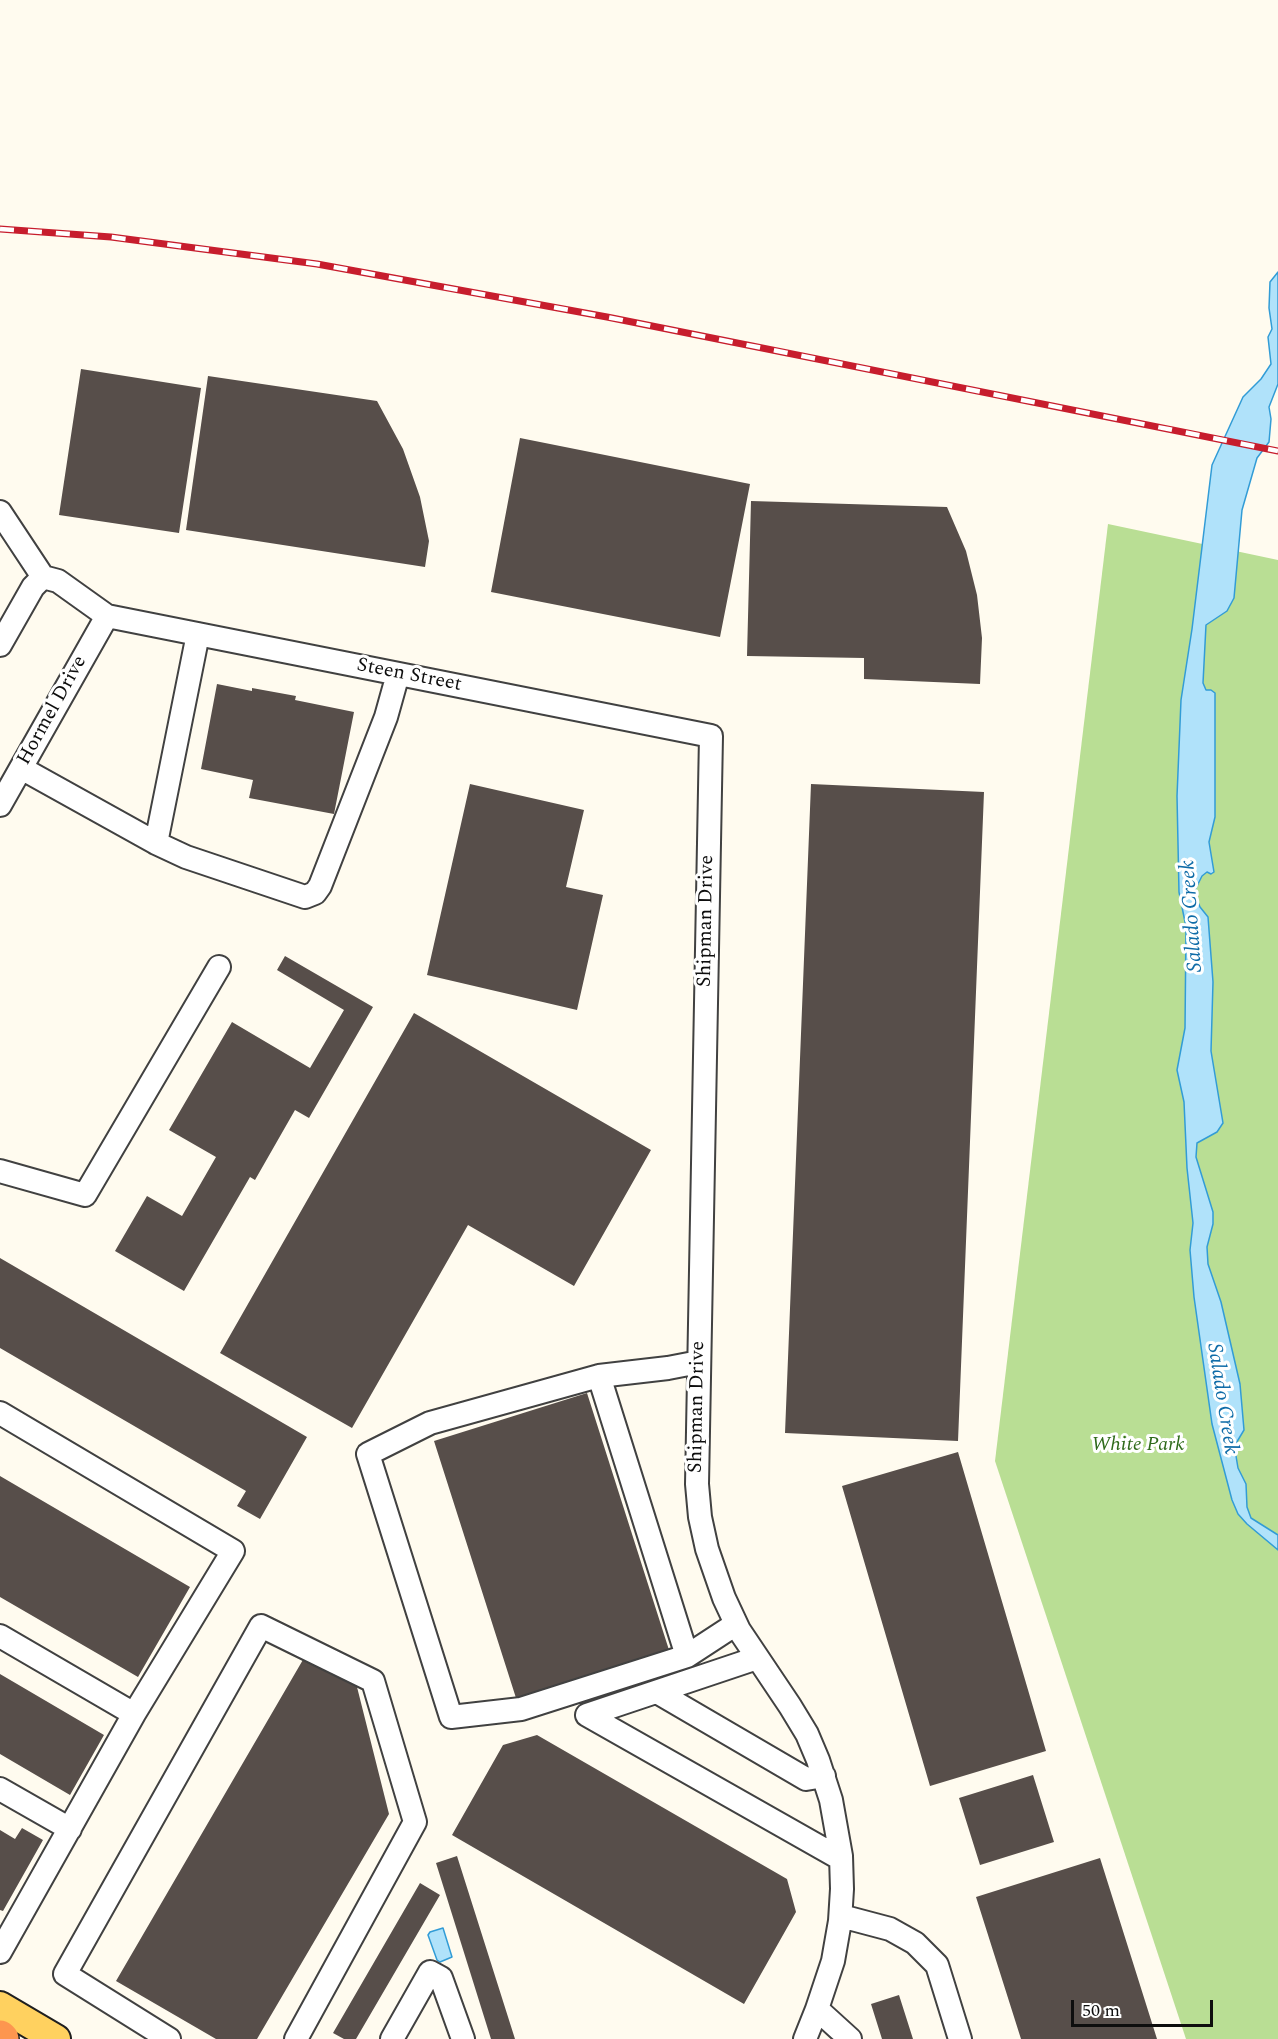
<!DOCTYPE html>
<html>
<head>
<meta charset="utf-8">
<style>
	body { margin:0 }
	#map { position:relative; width:1278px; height:2039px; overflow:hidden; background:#fffbef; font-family:Spectral,serif }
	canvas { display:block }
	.scale { position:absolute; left:1071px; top:2000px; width:142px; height:27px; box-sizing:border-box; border:3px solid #0e0e0e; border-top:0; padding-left:8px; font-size:18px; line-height:21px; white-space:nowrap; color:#0e0e0e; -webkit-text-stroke:4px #fff; paint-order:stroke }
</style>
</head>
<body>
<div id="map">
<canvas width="1278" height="2039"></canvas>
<div class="scale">50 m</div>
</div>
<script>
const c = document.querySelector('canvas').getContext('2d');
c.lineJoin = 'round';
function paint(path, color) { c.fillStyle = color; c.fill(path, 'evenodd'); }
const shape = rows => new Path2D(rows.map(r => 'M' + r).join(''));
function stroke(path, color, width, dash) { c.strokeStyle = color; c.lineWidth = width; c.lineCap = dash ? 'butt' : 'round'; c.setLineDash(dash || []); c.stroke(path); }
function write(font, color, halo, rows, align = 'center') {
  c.font = font + ' Spectral,serif'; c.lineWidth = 6; c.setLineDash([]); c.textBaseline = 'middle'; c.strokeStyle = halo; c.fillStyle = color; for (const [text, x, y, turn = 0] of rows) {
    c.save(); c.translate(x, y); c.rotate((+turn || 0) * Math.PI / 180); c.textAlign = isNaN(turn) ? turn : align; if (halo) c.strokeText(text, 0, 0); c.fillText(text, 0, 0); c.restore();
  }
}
const forest = shape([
	[1108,524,1278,560,1278,2039,1186,2039,995,1461]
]);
const water = shape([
	[1278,272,1278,384,1269,407,1271,419,1269,442,1257,458,1242,510,1234,598,1227,611,1206,625,1203,683,1206,690,1211,690,1215,693,1215,817,1209,842,1214,872,1211,874,1207,872,1202,876,1194,892,1200,907,1208,917,1213,982,1211,1051,1223,1123,1217,1132,1197,1143,1196,1157,1213,1212,1213,1224,1207,1247,1208,1264,1221,1302,1240,1384,1244,1430,1235,1445,1236,1456,1238,1468,1246,1484,1247,1507,1251,1518,1278,1535,1278,1550,1247,1524,1238,1514,1232,1500,1212,1424,1194,1297,1190,1250,1193,1223,1187,1168,1184,1102,1177,1070,1185,1028,1186,927,1179,892,1177,796,1181,700,1192,629,1212,465,1243,397,1261,379,1271,364,1268,337,1272,329,1269,308,1270,282,1278,272],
	[443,1928,452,1957,440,1962,437,1960,428,1935,430,1932,443,1928]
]);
const building = shape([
	[81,369,201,388,179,533,59,515],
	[208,376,377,401,403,449,420,497,429,541,425,567,186,530],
	[520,438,750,484,720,637,491,592],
	[751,501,947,507,966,551,977,595,982,638,980,684,864,679,864,658,747,656],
	[217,684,252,691,252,688,296,696,295,700,354,712,334,814,249,798,253,780,201,769],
	[470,784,584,810,566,887,603,895,577,1010,427,975],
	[811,784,984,792,958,1441,785,1433],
	[285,956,373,1007,309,1118,295,1110,255,1180,250,1177,184,1291,115,1251,147,1196,182,1216,216,1157,169,1130,232,1022,310,1068,344,1010,277,970],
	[414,1013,651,1150,574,1286,468,1225,352,1428,220,1353],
	[0,1258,307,1437,260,1519,237,1506,246,1491,0,1348],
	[587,1393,669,1650,516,1698,434,1441],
	[958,1452,1046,1751,930,1786,842,1486],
	[0,1476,190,1587,138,1677,0,1597],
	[304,1658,357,1687,389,1814,257,2039,216,2039,116,1981],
	[0,1674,104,1735,70,1795,0,1754],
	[537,1735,787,1879,796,1912,744,2004,452,1835,503,1745],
	[1033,1775,1054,1842,980,1865,959,1798],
	[22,1828,43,1840,3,1911,0,1910,0,1830,15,1839],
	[457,1856,515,2039,491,2039,436,1863],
	[1100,1858,1157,2039,1021,2039,976,1897],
	[420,1883,440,1895,356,2039,344,2039,333,2033],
	[899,1995,913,2039,882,2039,871,2004]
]);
const minor = shape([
	[0,512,43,577],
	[0,645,33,587,43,577,58,581,107,616,711,736,697,1484,700,1517,707,1549,724,1598,739,1630,790,1706,807,1734,818,1760,831,1800,841,1856,842,1889,840,1921,833,1961,817,2009,805,2039],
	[21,768,156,843,186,857,305,897,315,893,320,886,386,717,398,674],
	[0,805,107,616],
	[156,843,198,634],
	[0,1171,85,1195,219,967],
	[699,1362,668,1368,599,1376,430,1423,368,1454,451,1717,521,1709,687,1656,736,1624],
	[599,1376,687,1656],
	[0,1413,233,1551,134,1714],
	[0,1636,134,1714,0,1952],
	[757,1658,587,1715,841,1859],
	[657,1692,806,1779,824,1776],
	[0,1789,70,1829],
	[841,1916,890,1929,915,1943,937,1965,960,2039],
	[817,2009,850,2039],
	[169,2039,65,1974,261,1626,373,1681,415,1822,296,2039],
	[392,2039,430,1972,441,1978,463,2039]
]);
const major = shape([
	[0,2006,56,2039]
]);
const highway = shape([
	[0,2037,2,2039]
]);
const rail = shape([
	[0,229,111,237,317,264,607,317,1278,451]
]);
const streetNames = [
	["Steen Street",409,676,11],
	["Hormel Drive",53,711,-61],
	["Shipman Drive",707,921,-89],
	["Shipman Drive",698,1407,-89]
];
const parkNames = [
	["White Park",1138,1446]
];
const waterNames = [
	["Salado Creek",1193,916,-94],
	["Salado Creek",1221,1399,81]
];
paint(forest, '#b9de94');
paint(water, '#b0e2fa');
stroke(water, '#329cd6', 1.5);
paint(building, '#574e4a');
stroke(minor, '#414141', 26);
stroke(major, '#1f1f1f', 32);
stroke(highway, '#1f1f1f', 36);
stroke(minor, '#fff', 22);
stroke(major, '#ffd15f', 28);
stroke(highway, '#fd964f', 33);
stroke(rail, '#c71d2d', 7);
stroke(rail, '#fff', 4.5, [14]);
write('20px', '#0e0e0e', '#fff', streetNames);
write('italic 20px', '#2e6a1a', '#fff', parkNames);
write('italic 21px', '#0f6ca8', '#fff', waterNames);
</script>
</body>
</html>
